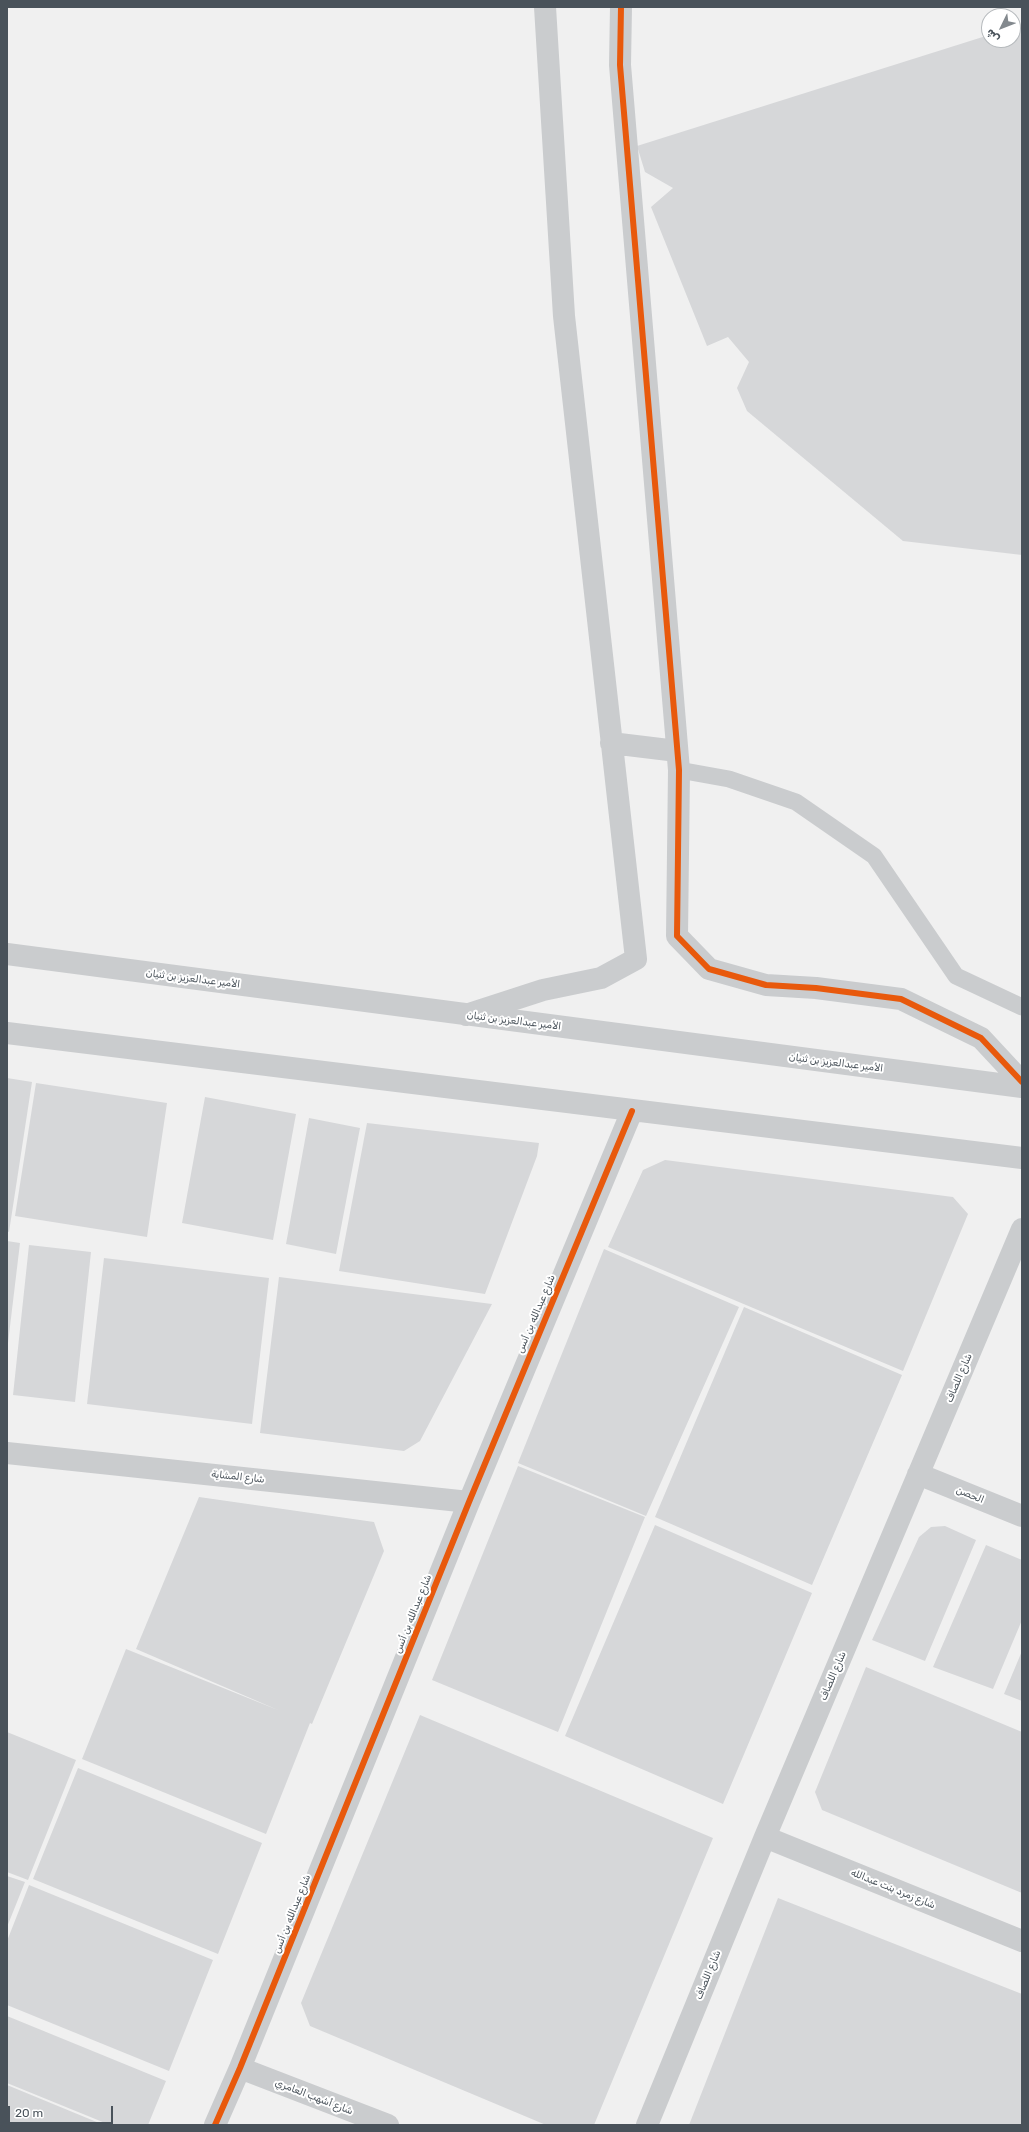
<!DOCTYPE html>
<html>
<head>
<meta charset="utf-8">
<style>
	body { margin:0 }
	#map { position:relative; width:1029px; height:2132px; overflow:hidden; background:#f0f0f0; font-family:Rubik,"Noto Sans Arabic",sans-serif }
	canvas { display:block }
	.frame { position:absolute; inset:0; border:8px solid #49525a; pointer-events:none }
	.north { position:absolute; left:981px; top:8px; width:40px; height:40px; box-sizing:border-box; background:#fff; border:1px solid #b6babd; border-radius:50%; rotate:227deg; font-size:11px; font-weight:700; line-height:16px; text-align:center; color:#49525a }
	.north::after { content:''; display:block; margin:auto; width:14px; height:18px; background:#83898e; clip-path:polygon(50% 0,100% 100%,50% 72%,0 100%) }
	.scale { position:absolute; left:8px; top:2106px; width:105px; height:18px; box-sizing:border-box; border:2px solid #49525a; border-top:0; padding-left:5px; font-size:12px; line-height:14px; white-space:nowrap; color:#49525a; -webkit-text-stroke:3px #fff; paint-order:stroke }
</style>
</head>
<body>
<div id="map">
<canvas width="1029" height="2132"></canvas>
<div class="frame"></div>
<div class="north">ش</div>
<div class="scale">20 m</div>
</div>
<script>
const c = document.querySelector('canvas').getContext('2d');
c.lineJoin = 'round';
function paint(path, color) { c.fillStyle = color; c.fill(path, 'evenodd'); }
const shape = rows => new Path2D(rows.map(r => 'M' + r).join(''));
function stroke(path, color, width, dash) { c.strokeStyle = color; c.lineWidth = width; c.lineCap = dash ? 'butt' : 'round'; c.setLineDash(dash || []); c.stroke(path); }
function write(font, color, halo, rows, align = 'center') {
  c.font = font + ' Rubik,"Noto Sans Arabic",sans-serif'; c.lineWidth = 4; c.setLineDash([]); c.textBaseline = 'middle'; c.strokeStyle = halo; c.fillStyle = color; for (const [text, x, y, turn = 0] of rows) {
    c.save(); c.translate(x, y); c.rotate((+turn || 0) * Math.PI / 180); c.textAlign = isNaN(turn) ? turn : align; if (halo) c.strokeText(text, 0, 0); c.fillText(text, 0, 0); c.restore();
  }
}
const building = shape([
	[1022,24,1022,555,903,541,747,411,737,388,749,362,728,337,707,346,651,207,673,188,645,172,637,146,989,35,989,40,1013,40,1013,27],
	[7,1078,32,1082,9,1232,7,1231],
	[36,1083,167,1103,147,1237,15,1216],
	[205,1097,296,1114,273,1240,182,1223],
	[309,1118,360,1128,336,1254,286,1244],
	[367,1123,539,1143,537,1156,485,1294,339,1271],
	[665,1160,953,1197,968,1214,903,1371,608,1247,643,1170],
	[7,1241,20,1243,8,1343,7,1343],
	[29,1245,91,1252,75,1402,13,1395],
	[604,1249,739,1307,646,1516,518,1463],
	[104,1258,269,1278,252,1424,87,1404],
	[279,1277,492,1304,420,1441,404,1451,260,1433],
	[744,1307,902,1375,812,1585,655,1517],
	[518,1466,645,1517,558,1732,432,1680],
	[199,1497,374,1522,384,1551,312,1724,310,1723,266,1834,82,1759,126,1649,278,1710,136,1649],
	[655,1525,812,1593,723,1804,565,1736],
	[945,1526,976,1540,925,1661,872,1640,919,1537,931,1527],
	[986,1545,1022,1560,1022,1620,993,1689,933,1667],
	[1022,1651,1022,1701,1004,1694],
	[866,1667,1022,1732,1022,1893,822,1810,815,1792],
	[420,1715,713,1838,594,2125,546,2125,310,2026,301,2003],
	[7,1732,76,1760,28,1880,7,1872],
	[78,1768,262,1843,218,1954,33,1879],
	[7,1876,25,1882,7,1927],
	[29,1885,213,1960,169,2071,7,2005,7,1941],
	[778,1898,1022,1994,1022,2125,689,2125],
	[7,2016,166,2081,148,2125,110,2125,7,2083],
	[7,2085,104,2125,7,2125]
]);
const lane = shape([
	[679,770,729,779,796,802,874,856,956,976,1022,1007]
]);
const street = shape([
	[621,7,620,65,679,770,677,936,709,969,766,985,816,988,901,999,981,1038,1022,1082],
	[611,743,677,751],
	[7,954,1022,1087],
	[466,1015,543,990,601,978,636,959,564,316,545,7],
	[7,1033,1022,1158],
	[7,1453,469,1502],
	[918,1474,1022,1516],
	[765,1837,1022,1941],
	[240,2068,388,2125],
	[215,2125,240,2068,469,1502,632,1111],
	[647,2125,765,1837,1022,1229]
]);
const cycleway = shape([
	[621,7,620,65,679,770,677,936,709,969,766,985,816,988,901,999,981,1038,1022,1082],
	[215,2125,240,2068,469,1502,632,1111]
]);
const streetNames = [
	["الأمير عبدالعزيز بن ثنيان",193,979,7],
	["الأمير عبدالعزيز بن ثنيان",514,1021,7],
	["الأمير عبدالعزيز بن ثنيان",836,1063,7],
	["شارع عبدالله بن أنس",536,1314,-67],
	["شارع اللصاف",959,1378,-67],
	["شارع المشاية",238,1477,6],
	["الحصن",970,1495,22],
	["شارع عبدالله بن أنس",413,1614,-68],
	["شارع اللصاف",833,1676,-67],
	["شارع زمرد بنت عبدالله",893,1889,22],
	["شارع عبدالله بن أنس",292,1914,-68],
	["شارع اللصاف",708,1975,-68],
	["شارع أشهب العامري",314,2097,21]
];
paint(building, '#d6d7d9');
stroke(lane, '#caccce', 17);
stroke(street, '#caccce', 22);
stroke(cycleway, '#e8590c', 6);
write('10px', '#49525a', '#fff', streetNames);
</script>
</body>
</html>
